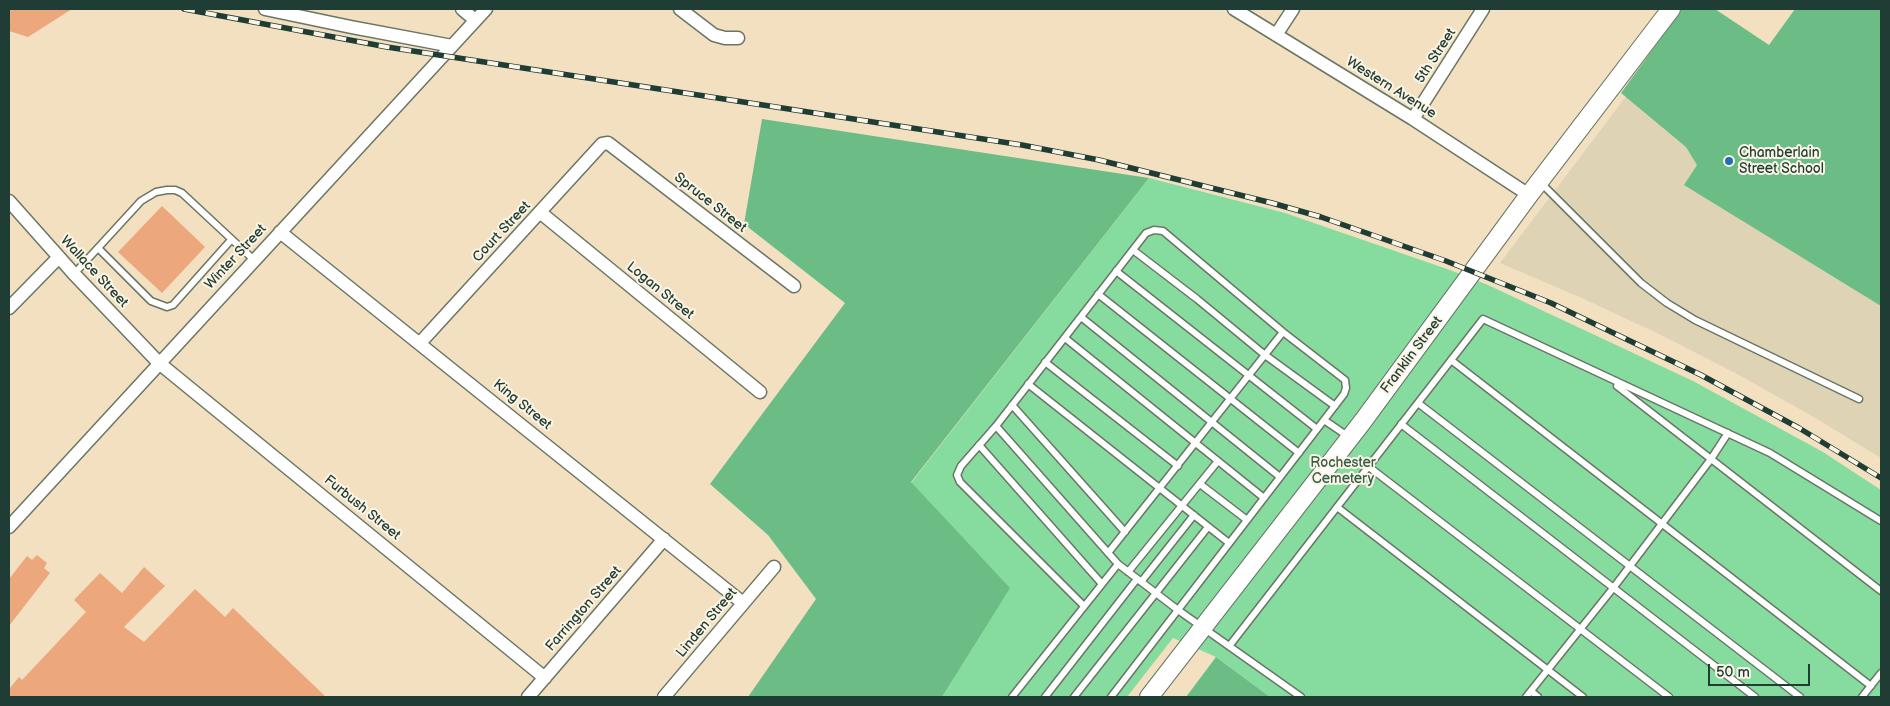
<!DOCTYPE html>
<html>
<head>
<meta charset="utf-8">
<style>
	body { margin:0 }
	#map { position:relative; width:1890px; height:706px; overflow:hidden; background:#f2e0c1; font-family:"Balsamiq Sans",sans-serif }
	canvas { display:block }
	.frame { position:absolute; inset:0; border:10px solid #1f3d34; pointer-events:none }
	.scale { position:absolute; left:1708px; top:664px; width:102px; height:22px; box-sizing:border-box; border:2px solid #1f3d34; border-top:0; padding-left:6px; font-size:15px; line-height:18px; white-space:nowrap; color:#1f3d34; -webkit-text-stroke:4px #fcf5e5; paint-order:stroke }
</style>
</head>
<body>
<div id="map">
<canvas width="1890" height="706"></canvas>
<div class="frame"></div>
<div class="scale">50 m</div>
</div>
<script>
const c = document.querySelector('canvas').getContext('2d');
c.lineJoin = 'round';
function paint(path, color) { c.fillStyle = color; c.fill(path, 'evenodd'); }
const shape = rows => new Path2D(rows.map(r => 'M' + r).join(''));
function stroke(path, color, width, dash) { c.strokeStyle = color; c.lineWidth = width; c.lineCap = dash ? 'butt' : 'round'; c.setLineDash(dash || []); c.stroke(path); }
function write(font, color, halo, rows, align = 'center') {
  c.font = font + ' "Balsamiq Sans",sans-serif'; c.lineWidth = 4; c.setLineDash([]); c.textBaseline = 'middle'; c.strokeStyle = halo; c.fillStyle = color; for (const [text, x, y, turn = 0] of rows) {
    c.save(); c.translate(x, y); c.rotate((+turn || 0) * Math.PI / 180); c.textAlign = isNaN(turn) ? turn : align; if (halo) c.strokeText(text, 0, 0); c.fillText(text, 0, 0); c.restore();
  }
}
const built = shape([
	[1692,9,1771,59,1881,9,1881,458,1812,416,1737,374,1661,335,1584,299,1500,263]
]);
const green = shape([
	[1149,178,1285,213,1450,270,1488,285,1693,381,1823,452,1881,490,1881,697,1270,697,1216,657,1173,638,1127,697,942,697,1009,588,911,483]
]);
const forest = shape([
	[1682,9,1715,9,1769,45,1795,9,1881,9,1881,306,1684,185,1697,165,1686,147,1621,93],
	[762,119,1149,178,911,482,1010,588,942,697,748,697,816,599,768,535,710,484,845,303,744,224],
	[1216,657,1270,697,1186,697]
]);
const building = shape([
	[9,9,72,9,28,37,9,31],
	[162,206,205,247,162,293,118,252],
	[37,555,47,563,44,568,50,573,9,626,9,579,27,556,32,560],
	[144,567,165,586,124,627,144,642,195,589,225,617,233,608,326,697,9,697,9,689,19,677,22,680,86,612,74,600,100,573,122,593]
]);
const lane = shape([
	[1541,183,1641,283,1667,303,1695,320,1859,399],
	[98,248,151,301,167,307,173,305,231,240],
	[1133,250,1197,299,1265,355,1335,406],
	[1116,271,1317,429],
	[74,274,141,201,156,192,167,190,175,190,182,193,254,260],
	[1098,294,1299,453],
	[1081,317,1280,477],
	[1065,338,1264,498],
	[1451,360,1871,686],
	[1045,362,1178,466],
	[1028,384,1229,543],
	[1617,386,1881,591],
	[1418,403,1800,697],
	[1012,405,1125,532],
	[1324,420,1349,437],
	[1401,424,1755,697],
	[996,426,1118,564,1178,610,1301,697],
	[979,445,1102,584],
	[1369,467,1669,697],
	[1200,484,1247,520],
	[1337,507,1583,697],
	[1108,553,1283,332],
	[1128,572,1218,461],
	[1141,582,1194,515],
	[1084,606,960,482,957,475,961,466,996,426,1146,233,1154,230,1163,231,1283,332,1345,380,1346,388,1344,394,1111,697],
	[1230,645,1483,319,1770,453,1881,521],
	[1531,691,1538,697],
	[1012,697,1118,564],
	[1045,697,1137,579],
	[1074,697,1208,527],
	[1526,697,1614,587,1711,459,1728,433],
	[1862,697,1881,673]
]);
const street = shape([
	[265,9,351,27,452,46],
	[462,9,475,20],
	[680,9,714,35,725,38,738,38],
	[1234,9,1413,119,1529,195],
	[1276,35,1293,9],
	[1413,119,1483,9],
	[9,201,74,274,159,363,545,678],
	[541,213,760,392],
	[280,232,743,603],
	[9,308,59,257],
	[420,343,602,144,608,143,794,286],
	[9,527,486,9],
	[528,697,664,539],
	[664,697,774,567]
]);
const secondary = shape([
	[1149,697,1363,421,1529,195,1671,9]
]);
const rail = shape([
	[184,9,387,47,1022,145,1099,160,1272,203,1321,217,1446,261,1551,303,1701,375,1799,428,1881,478]
]);
const markers = [
	[1729,161,5,"#1f6fb2"]
];
const streetNames = [
	["5th Street",1436,56,-57],
	["Western Avenue",1391,88,32],
	["Spruce Street",710,203,38],
	["Court Street",502,232,-47],
	["Winter Street",236,257,-47],
	["Wallace Street",94,272,47],
	["Logan Street",660,291,39],
	["Franklin Street",1412,355,-53],
	["King Street",522,405,39],
	["Furbush Street",362,508,39],
	["Farrington Street",584,609,-49],
	["Linden Street",707,623,-50]
];
const poiNames = [
	["Chamberlain",1739,153],
	["Street School",1739,169]
];
const parkNames = [
	["Rochester",1343,463],
	["Cemetery",1343,479]
];
paint(built, '#ded4b5');
paint(green, '#86dc9f');
paint(forest, '#6cbc86');
paint(building, '#eda77d');
stroke(lane, '#697665', 9);
stroke(street, '#697665', 15);
stroke(secondary, '#697665', 20);
stroke(lane, '#fff', 6);
stroke(street, '#fff', 12);
stroke(secondary, '#fff', 18);
stroke(rail, '#1f3d34', 5.5);
stroke(rail, '#fcf5e5', 4, [11]);
for (const [x, y, r, color] of markers) { const dot = new Path2D(); dot.arc(x, y, r, 0, 2 * Math.PI); c.fillStyle = color; c.fill(dot); stroke(dot, '#fcf5e5', 2); }
write('14px', '#1f3d34', '#fcf5e5', streetNames);
write('14px', '#1f3d34', '#fcf5e5', poiNames, 'left');
write('14px', '#345d49', '#fcf5e5', parkNames);
</script>
</body>
</html>
